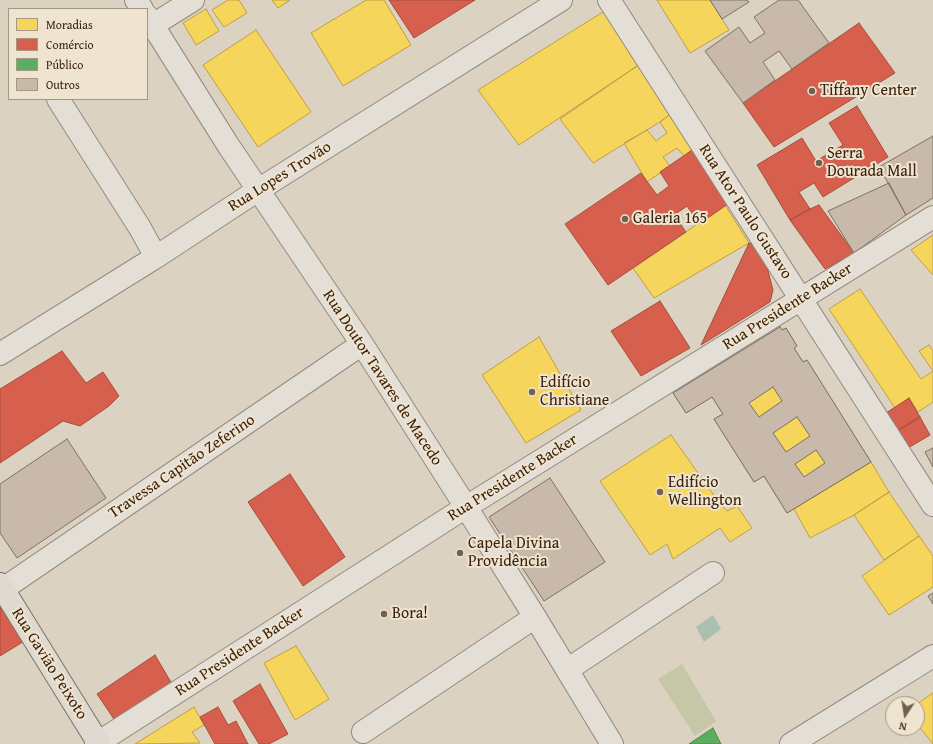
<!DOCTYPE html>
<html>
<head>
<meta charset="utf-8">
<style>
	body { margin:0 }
	#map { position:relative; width:933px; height:744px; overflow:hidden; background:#dcd2c1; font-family:"Gentium Book Plus",serif }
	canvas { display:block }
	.legend { position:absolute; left:8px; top:8px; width:140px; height:92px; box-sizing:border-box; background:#efe4d0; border:1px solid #a79682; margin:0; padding:5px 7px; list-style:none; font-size:12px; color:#3a220e }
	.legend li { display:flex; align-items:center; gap:8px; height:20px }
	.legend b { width:20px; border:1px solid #a79682 }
	.north { position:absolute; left:885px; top:696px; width:40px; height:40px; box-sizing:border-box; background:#efe4d0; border:1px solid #a79682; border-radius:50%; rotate:192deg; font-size:11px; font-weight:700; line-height:16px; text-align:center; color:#3a220e }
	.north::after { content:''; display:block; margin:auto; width:14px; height:18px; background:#73604d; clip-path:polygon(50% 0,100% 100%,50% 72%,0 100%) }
</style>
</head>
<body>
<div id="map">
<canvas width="933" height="744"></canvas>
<ul class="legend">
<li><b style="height:11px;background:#f6d55c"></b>Moradias</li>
<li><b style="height:11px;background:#d6604d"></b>Comércio</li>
<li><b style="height:11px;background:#5aae61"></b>Público</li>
<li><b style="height:11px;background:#c8b9aa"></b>Outros</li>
</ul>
<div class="north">N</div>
</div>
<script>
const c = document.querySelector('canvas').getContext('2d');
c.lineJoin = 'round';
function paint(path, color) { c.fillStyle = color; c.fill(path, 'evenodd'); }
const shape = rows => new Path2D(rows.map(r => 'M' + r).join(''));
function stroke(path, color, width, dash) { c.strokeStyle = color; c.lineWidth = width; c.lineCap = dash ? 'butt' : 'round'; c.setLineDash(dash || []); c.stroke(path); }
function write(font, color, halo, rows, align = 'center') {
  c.font = font + ' "Gentium Book Plus",serif'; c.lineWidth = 4; c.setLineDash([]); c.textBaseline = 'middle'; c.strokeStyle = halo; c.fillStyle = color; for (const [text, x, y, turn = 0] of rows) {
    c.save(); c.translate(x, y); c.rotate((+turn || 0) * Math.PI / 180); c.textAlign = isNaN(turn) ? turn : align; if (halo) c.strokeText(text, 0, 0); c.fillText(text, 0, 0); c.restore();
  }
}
const green = shape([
	[682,664,716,721,695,736,658,679]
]);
const water = shape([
	[713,615,721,629,704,642,696,627]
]);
const homes = shape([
	[228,0,239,0,247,13,224,27,212,10,228,0],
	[272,0,290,0,278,8,272,0],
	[366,0,384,0,411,45,343,86,311,33,366,0],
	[399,0,412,0,417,8,402,17,393,4,399,0],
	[460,0,472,0,463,6,460,0],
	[657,0,710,0,729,30,690,53,657,0],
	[440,7,446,16,440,20,434,10,440,7],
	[611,7,640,64,519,145,478,90,611,7],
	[206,9,219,31,196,45,183,23,206,9],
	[415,21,422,31,415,36,408,25,415,21],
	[256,30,311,112,258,147,203,65,256,30],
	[640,64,677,109,660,122,593,163,560,119,640,64],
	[677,109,698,146,684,156,677,148,663,157,670,166,647,182,624,143,647,130,656,141,667,133,660,122,677,109],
	[725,205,749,243,654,298,633,268,725,205],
	[933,235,933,275,911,250,933,235],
	[860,289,921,379,933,371,933,402,918,412,909,398,895,408,829,309,860,289],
	[780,327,782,330,786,328,797,346,794,348,803,362,807,360,871,462,787,513,764,476,754,482,714,419,723,414,712,397,686,413,673,393,780,327],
	[539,337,581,410,526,443,482,375,539,337],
	[929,345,933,351,933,371,919,351,929,345],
	[671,435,720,504,727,511,737,506,752,528,730,542,720,528,673,559,667,544,650,555,600,481,671,435],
	[871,462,889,492,854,515,810,538,794,509,871,462],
	[889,492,919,536,884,560,854,515,889,492],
	[919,536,933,556,933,587,889,615,862,576,919,536],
	[296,646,329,699,295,720,264,663,296,646],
	[933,693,933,744,917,724,917,704,933,693],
	[194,707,204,725,192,732,200,743,135,744,194,707]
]);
const shops = shape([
	[389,0,475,0,414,38,389,0],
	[859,23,895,73,774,147,743,103,859,23],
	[857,106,888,157,823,197,814,183,799,192,810,209,790,220,757,165,802,138,816,161,843,145,829,123,857,106],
	[698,146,735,199,699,224,687,206,674,215,686,232,608,285,565,224,641,173,657,195,669,186,660,172,698,146],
	[819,205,854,253,825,269,790,220,810,209,819,205],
	[749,243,755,245,767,267,773,290,770,302,701,345,749,243],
	[660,301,690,348,641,376,611,331,660,301],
	[62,351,86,383,103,372,119,396,109,406,80,426,63,421,0,463,0,389,62,351],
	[909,398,920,417,897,431,886,413,909,398],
	[920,417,930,435,908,448,897,431,920,417],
	[290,474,345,557,303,586,248,502,290,474],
	[0,600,26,640,0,656,0,600],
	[155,655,172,684,114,719,97,694,155,655],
	[260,684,288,734,269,744,259,744,233,701,260,684],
	[218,707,228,725,236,721,248,744,215,744,200,717,218,707]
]);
const public = shape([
	[713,728,721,744,689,744,713,728]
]);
const building = shape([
	[710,0,747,0,749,2,722,19,710,0],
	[779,0,798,0,829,43,792,69,779,51,763,62,775,80,743,103,705,51,739,27,750,43,765,33,754,17,779,0],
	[933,136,933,198,906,215,879,167,933,136],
	[889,183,906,215,854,253,828,211,889,183],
	[780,327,782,330,786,328,797,346,794,348,803,362,807,360,871,462,787,513,764,476,754,482,714,419,723,414,712,397,686,413,673,393,780,327],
	[773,387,782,401,759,417,749,403,773,387],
	[797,417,810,436,786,452,773,433,797,417],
	[816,450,825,463,804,477,795,464,816,450],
	[67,439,106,498,17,558,0,533,0,484,67,439],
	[933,448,933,467,925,452,933,448],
	[550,478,605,562,544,601,489,517,550,478],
	[933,593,933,604,928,596,933,593]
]);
const minor = shape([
	[136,0,142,9],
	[609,0,933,505],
	[147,16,228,145,362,344,466,507,535,617,612,744],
	[153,25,193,0],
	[58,99,140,228,156,257],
	[0,354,156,257,258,190,561,0],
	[3,589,362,344],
	[567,670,713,573],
	[363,732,535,617],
	[96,744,466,507,933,217],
	[791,744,933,656]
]);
const major = shape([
	[0,584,99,744]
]);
const markers = [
	[812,91,4,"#73604d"],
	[819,163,4,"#73604d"],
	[625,219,4,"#73604d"],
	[532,392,4,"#73604d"],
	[660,492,4,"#73604d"],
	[460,553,4,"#73604d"],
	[384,614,4,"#73604d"]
];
const poiNames = [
	["Tiffany Center",820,91],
	["Serra",827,154],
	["Dourada Mall",827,172],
	["Galeria 165",633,219],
	["Edifício",540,383],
	["Christiane",540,401],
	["Edifício",668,483],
	["Wellington",668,501],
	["Capela Divina",468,544],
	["Providência",468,562],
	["Bora!",392,614]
];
const streetNames = [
	["Rua Lopes Trovão",280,177,-32],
	["Rua Ator Paulo Gustavo",745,212,57],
	["Rua Presidente Backer",788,307,-32],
	["Rua Doutor Tavares de Macedo",382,378,57],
	["Travessa Capitão Zeferino",182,467,-34],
	["Rua Presidente Backer",513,478,-32],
	["Rua Presidente Backer",240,652,-33],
	["Rua Gavião Peixoto",49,664,58]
];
paint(green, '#c5c7a6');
paint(water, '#acc0b0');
paint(homes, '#f6d55c');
stroke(homes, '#be9f45', 1);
paint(shops, '#d6604d');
stroke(shops, '#a74d3a', 1);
paint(public, '#5aae61');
stroke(public, '#508448', 1);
paint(building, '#c8b9aa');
stroke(building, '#7b7266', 1);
stroke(minor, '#928a7e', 24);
stroke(major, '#7b7266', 24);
stroke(minor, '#e4dfd6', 22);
stroke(major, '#dfdacf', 22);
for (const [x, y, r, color] of markers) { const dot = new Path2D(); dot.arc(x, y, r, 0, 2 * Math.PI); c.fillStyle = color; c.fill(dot); stroke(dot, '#efe4d0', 1.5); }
write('16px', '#3a220e', '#efe4d0', poiNames, 'left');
write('16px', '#3a220e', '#efe4d0', streetNames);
</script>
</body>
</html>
